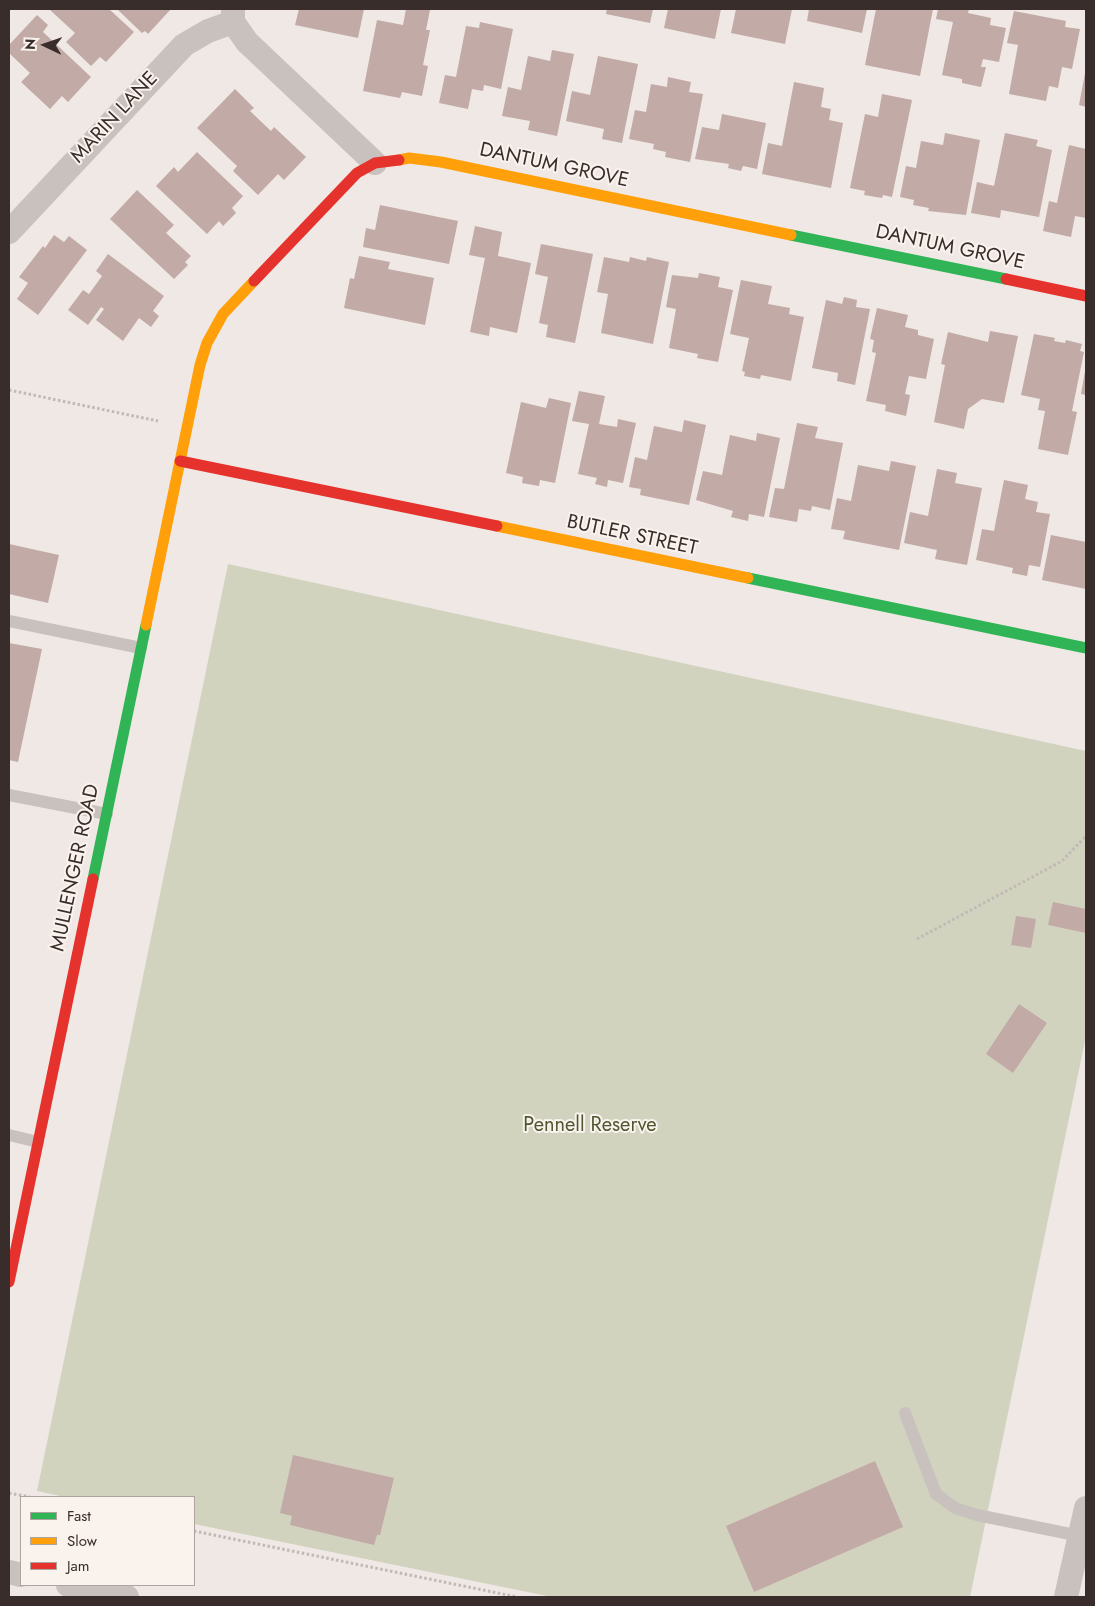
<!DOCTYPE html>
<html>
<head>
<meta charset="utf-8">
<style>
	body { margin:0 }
	#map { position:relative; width:1095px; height:1606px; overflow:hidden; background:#efe8e4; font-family:Jost,sans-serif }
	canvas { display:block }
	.frame { position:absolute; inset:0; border:10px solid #392d2b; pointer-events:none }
	.legend { position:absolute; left:20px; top:1496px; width:175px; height:90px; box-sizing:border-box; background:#faf2ed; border:1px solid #ada39f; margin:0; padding:6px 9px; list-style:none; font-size:15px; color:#392d2b }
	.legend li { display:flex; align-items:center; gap:10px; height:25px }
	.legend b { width:25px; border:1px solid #ada39f }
	.north { position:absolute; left:20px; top:20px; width:50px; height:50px; -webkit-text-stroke:4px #faf2ed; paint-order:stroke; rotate:273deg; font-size:14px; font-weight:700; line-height:20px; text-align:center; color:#392d2b }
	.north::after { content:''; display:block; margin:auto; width:18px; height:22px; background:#392d2b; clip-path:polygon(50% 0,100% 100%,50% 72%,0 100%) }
</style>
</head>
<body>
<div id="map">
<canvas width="1095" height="1606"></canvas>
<div class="frame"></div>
<ul class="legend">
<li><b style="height:6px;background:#30b455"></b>Fast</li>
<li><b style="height:6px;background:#ff9f0a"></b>Slow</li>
<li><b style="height:6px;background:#e5322d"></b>Jam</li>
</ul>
<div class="north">N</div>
</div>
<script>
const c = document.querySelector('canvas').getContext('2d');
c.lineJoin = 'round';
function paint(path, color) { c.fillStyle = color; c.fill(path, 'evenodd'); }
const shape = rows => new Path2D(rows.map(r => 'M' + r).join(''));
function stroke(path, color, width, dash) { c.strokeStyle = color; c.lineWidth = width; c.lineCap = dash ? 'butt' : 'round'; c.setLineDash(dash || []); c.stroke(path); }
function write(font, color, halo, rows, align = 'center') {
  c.font = font + ' Jost,sans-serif'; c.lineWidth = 4; c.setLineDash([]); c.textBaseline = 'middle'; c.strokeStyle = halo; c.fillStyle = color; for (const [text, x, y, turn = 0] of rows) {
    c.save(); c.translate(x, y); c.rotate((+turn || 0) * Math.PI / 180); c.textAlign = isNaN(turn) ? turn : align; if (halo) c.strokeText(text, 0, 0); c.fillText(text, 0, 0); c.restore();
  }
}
const green = shape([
	[228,564,1086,751,1086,1036,970,1597,552,1597,194,1524,194,1497,65,1497,37,1491]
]);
const building = shape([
	[49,9,109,9,134,32,106,62,100,57,91,66,66,42,75,33],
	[117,9,171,9,148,34,145,31,142,33],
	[299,9,364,9,358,38,295,25],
	[406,9,430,10,426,30,430,30,423,65,428,66,422,96,402,92,400,98,363,91,377,20,403,25],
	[607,9,653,9,650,23,606,14],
	[668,9,721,9,715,39,664,28],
	[736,9,792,9,785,44,731,33],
	[809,9,867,9,862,33,807,21],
	[876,9,933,9,920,76,865,65],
	[938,9,969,9,968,13,991,18,990,25,1006,28,999,62,983,59,981,67,986,67,981,87,962,83,962,79,942,75,953,22,936,19],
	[1014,11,1066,21,1065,27,1080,29,1072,69,1062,67,1058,88,1049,86,1046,101,1009,94,1018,45,1007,43],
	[37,15,48,25,43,32,91,77,68,102,62,96,50,109,21,82,30,73,9,53,9,45],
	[480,22,513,29,501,89,484,85,483,91,472,89,468,109,439,103,445,75,456,77,466,26,479,28],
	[552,50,574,54,557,136,528,130,530,121,502,116,508,87,521,90,528,56,550,61],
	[598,56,638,64,622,143,602,139,604,129,566,121,572,91,590,95],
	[1085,73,1086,73,1086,107,1079,105],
	[668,77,691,82,689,92,703,94,690,162,665,157,666,152,653,149,654,144,629,139,635,110,646,112,651,84,667,87],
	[794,82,824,88,821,107,831,109,829,120,843,123,831,188,762,174,768,143,782,146],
	[235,89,254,108,250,111,271,131,274,127,306,157,284,180,278,174,258,195,233,171,237,166,197,128],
	[882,94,912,100,892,197,883,195,882,198,864,195,865,191,850,188,865,114,878,117],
	[722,114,766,123,757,169,743,166,741,171,728,168,729,164,695,159,702,127,719,130],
	[945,133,980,140,966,215,928,211,929,208,913,205,914,200,900,197,906,166,916,168,921,141,943,145],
	[1005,133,1038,140,1036,146,1052,150,1039,217,1001,210,1000,218,971,213,977,182,994,186],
	[1069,145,1086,149,1086,218,1075,216,1071,237,1043,231,1049,201,1057,203],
	[197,152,243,196,232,208,236,213,223,226,219,221,207,234,156,186,174,167,178,172],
	[137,190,174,225,166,233,191,256,185,262,188,265,174,279,110,219],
	[380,205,458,221,449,264,363,247,366,228,375,230],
	[475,226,502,232,498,256,531,263,517,333,490,327,489,336,470,332,485,258,469,255],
	[54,235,64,242,69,236,87,250,38,315,17,299,28,283,19,277,43,246,45,248],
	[541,244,593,254,575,343,546,337,548,325,539,323,548,277,535,274],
	[108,254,164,296,153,311,159,316,151,327,139,318,123,341,96,320,104,309,101,307,88,325,68,310,83,290,89,294,102,276,96,271],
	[359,256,390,262,388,269,434,278,425,325,344,308,350,278,354,279],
	[604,257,629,262,630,257,646,261,647,257,669,262,653,344,601,333,608,294,597,292],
	[699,273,720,277,718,287,733,290,718,362,697,358,698,354,669,348,676,309,666,307,672,275,698,278],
	[741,280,772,286,768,304,790,308,789,314,804,317,791,381,761,375,760,379,744,376,745,372,742,371,749,338,730,334],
	[844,297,857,300,856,307,870,309,855,385,837,381,838,373,812,368,826,300,842,304],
	[877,308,908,315,905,327,918,330,918,335,934,339,926,379,909,376,905,394,910,395,906,416,885,411,886,405,866,401,876,353,872,352,874,340,870,339],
	[990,331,1018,336,1004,403,982,399,968,409,964,429,934,422,945,365,941,364,948,332,988,342],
	[1034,334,1055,338,1054,341,1065,343,1066,340,1082,344,1080,351,1084,352,1072,411,1077,412,1068,455,1038,449,1045,411,1038,410,1040,399,1021,395],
	[1085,371,1086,371,1086,395,1081,394],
	[579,391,605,396,599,424,617,427,618,419,636,423,623,483,608,480,607,487,595,484,597,478,578,474,589,424,572,421],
	[549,398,571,403,555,483,540,480,539,486,522,483,523,477,506,473,521,402,546,408],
	[684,420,706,425,689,505,640,495,641,489,629,487,635,457,647,460,654,426,682,432],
	[797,423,818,427,815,438,843,443,830,510,812,506,811,511,799,509,797,522,769,517,775,488,784,489],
	[757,433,780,438,764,517,749,514,748,521,731,517,733,511,696,500,703,471,722,475,730,435,756,441],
	[891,461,916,466,899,550,843,539,845,531,831,529,837,498,851,501,858,465,889,471],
	[937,469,957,473,955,483,982,488,967,565,935,559,937,550,904,543,910,512,928,516],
	[1004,480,1028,485,1025,499,1038,502,1036,512,1050,514,1040,567,1029,565,1027,576,1012,573,1013,568,976,560,982,529,994,531],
	[1051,535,1086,542,1086,589,1042,580],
	[9,544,59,555,48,603,9,594],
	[9,643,42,649,18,762,9,760],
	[1053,902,1086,909,1086,933,1048,925],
	[1016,916,1036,919,1031,948,1011,945],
	[1019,1004,1047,1023,1013,1073,986,1054],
	[293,1455,394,1478,380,1535,377,1535,374,1545,290,1525,292,1516,280,1513],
	[875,1461,903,1527,754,1592,726,1526]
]);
const path = shape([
	[9,390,158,421],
	[917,939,1062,861,1086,836],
	[9,1493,30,1497],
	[194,1531,517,1597]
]);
const lane = shape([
	[9,621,141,648],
	[9,795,107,814],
	[9,1135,38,1142],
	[905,1413,936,1494,955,1508,977,1515,1080,1536]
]);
const street = shape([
	[233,9,233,22,247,42,375,163],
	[9,232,184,45,208,31,233,22],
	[9,1572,21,1575],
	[68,1585,127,1597],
	[1066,1597,1086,1508]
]);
const fast = shape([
	[791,235,1006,279],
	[748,578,1086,648],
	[93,879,146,625]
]);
const slow = shape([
	[399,160,409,158,441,162,791,235],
	[497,526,748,578],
	[146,625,200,365,207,343,223,314,254,281]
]);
const jam = shape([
	[1006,279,1086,296],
	[254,281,357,173,375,163,399,160],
	[180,461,497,526],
	[9,1282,93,879]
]);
const streetNames = [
	["MARIN LANE",115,118,-47],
	["DANTUM GROVE",554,166,12],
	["DANTUM GROVE",950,248,12],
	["BUTLER STREET",632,536,12],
	["MULLENGER ROAD",76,868,-78]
];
const parkNames = [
	["Pennell Reserve",590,1126]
];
paint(green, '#d2d3bf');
paint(building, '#c2aaa6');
stroke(path, '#c1b9b5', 3, [2.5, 2.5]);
stroke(lane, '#c8c1bd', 12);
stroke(street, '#c8c1bd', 24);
stroke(fast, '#30b455', 11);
stroke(slow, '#ff9f0a', 11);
stroke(jam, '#e5322d', 11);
write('20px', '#392d2b', '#faf2ed', streetNames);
write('20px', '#4e572f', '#faf2ed', parkNames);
</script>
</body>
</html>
